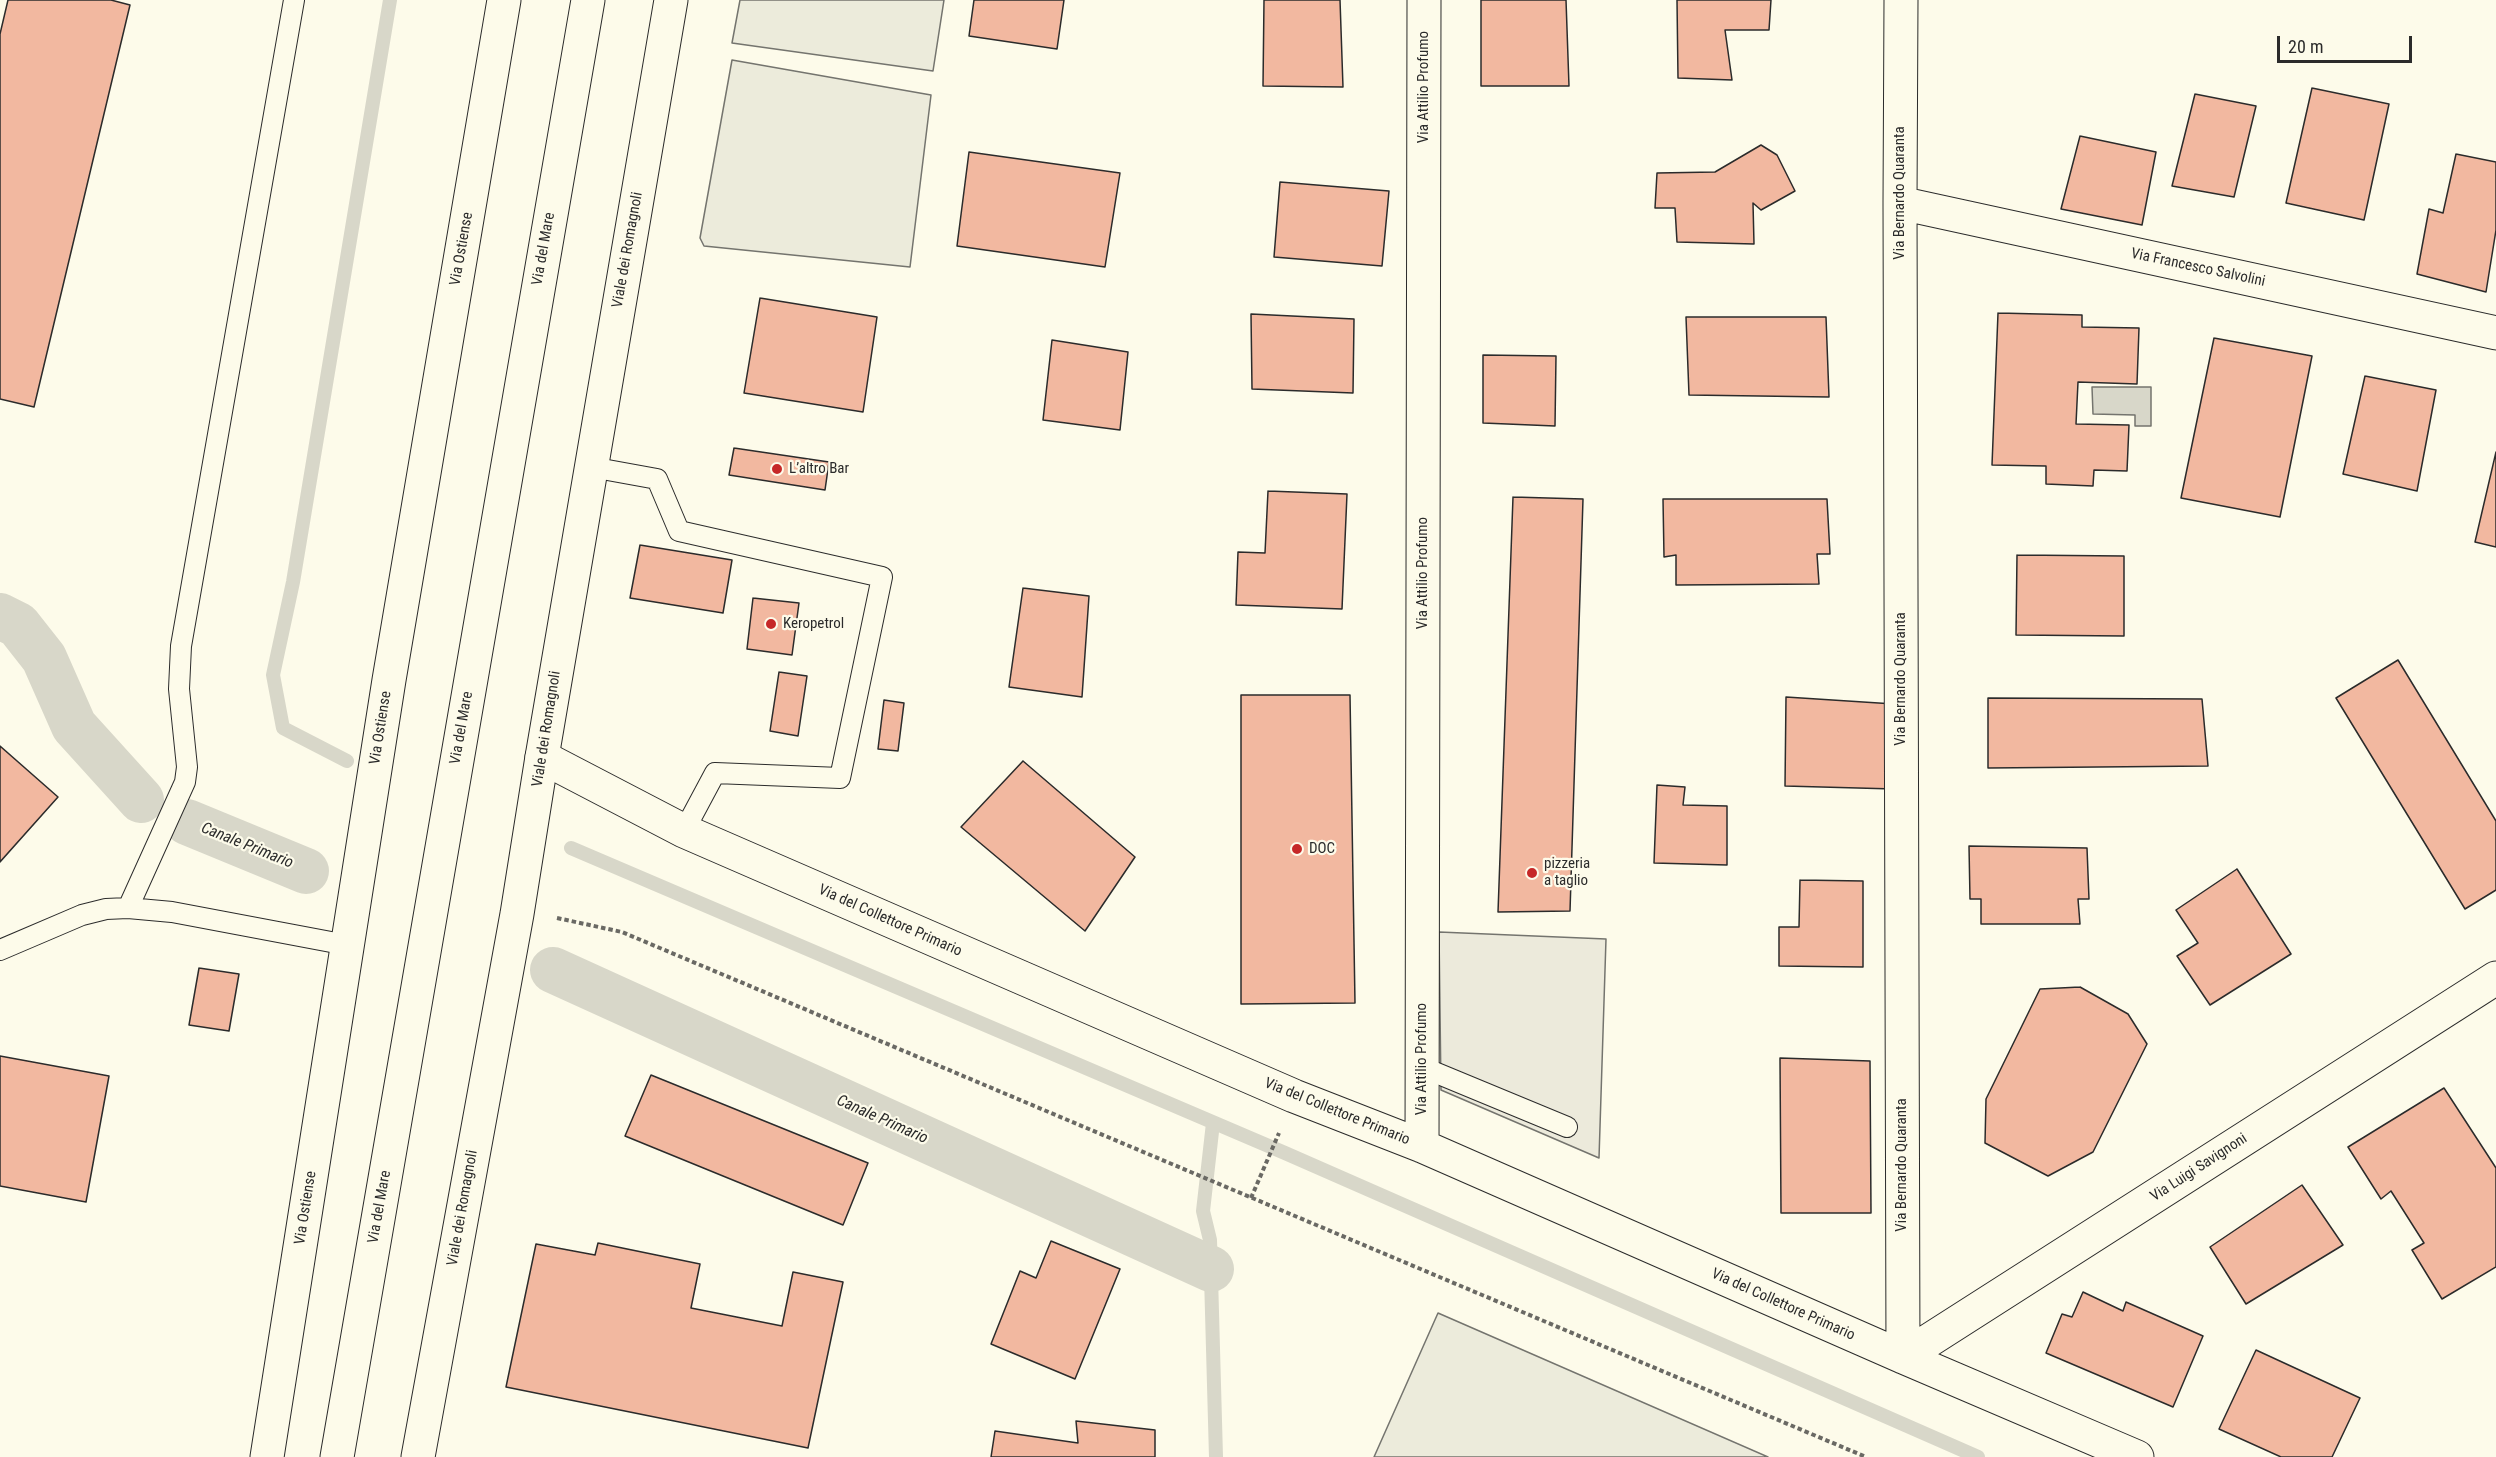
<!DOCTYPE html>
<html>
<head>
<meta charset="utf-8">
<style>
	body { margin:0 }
	#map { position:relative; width:2496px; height:1457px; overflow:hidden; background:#fdfbea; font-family:"Roboto Condensed",sans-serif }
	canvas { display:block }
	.scale { position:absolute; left:2277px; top:36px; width:135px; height:27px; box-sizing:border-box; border:3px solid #2b2b2b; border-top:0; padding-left:8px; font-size:18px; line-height:21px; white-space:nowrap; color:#2b2b2b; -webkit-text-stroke:4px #fdfbea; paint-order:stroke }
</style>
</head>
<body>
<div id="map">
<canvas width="2496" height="1457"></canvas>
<div class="scale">20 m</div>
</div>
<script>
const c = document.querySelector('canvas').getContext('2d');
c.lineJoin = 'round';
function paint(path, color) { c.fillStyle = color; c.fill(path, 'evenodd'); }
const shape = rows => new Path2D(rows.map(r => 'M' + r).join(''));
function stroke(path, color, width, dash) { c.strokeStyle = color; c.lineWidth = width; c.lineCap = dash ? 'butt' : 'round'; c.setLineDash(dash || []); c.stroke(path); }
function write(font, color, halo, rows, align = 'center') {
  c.font = font + ' "Roboto Condensed",sans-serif'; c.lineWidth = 4.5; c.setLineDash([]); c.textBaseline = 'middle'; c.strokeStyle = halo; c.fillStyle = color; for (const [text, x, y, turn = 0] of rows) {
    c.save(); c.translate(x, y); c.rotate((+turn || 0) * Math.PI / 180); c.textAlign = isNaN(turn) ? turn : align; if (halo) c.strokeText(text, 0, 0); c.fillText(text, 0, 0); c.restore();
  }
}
const green = shape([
	[740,0,944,0,933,71,732,43,740,0],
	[732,60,931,95,910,267,704,246,700,238,732,60],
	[1438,1313,1768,1457,1374,1457,1438,1313]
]);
const parking = shape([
	[1439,932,1606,939,1599,1158,1441,1090,1439,932]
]);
const water = shape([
	[2092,387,2151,387,2151,426,2135,426,2135,415,2093,414,2092,387]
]);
const stream = shape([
	[347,761,283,728,273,675,293,582,390,0],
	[571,848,1285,1153,1978,1457],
	[1213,1123,1203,1211,1210,1240,1216,1457]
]);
const canal = shape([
	[0,616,18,625,44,658,74,726,141,800],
	[187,822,306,871],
	[553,970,1211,1269]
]);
const building = shape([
	[8,0,111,0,130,5,34,407,0,399,0,34,8,0],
	[974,0,1064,0,1057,49,969,36,974,0],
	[1264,0,1340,0,1343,87,1263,86,1264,0],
	[1481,0,1566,0,1569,86,1481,86,1481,0],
	[1677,0,1771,0,1769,30,1725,30,1732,80,1678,78,1677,0],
	[2312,88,2389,104,2364,220,2286,203,2312,88],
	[2195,94,2256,106,2234,197,2172,186,2195,94],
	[2080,136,2156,152,2142,225,2061,209,2080,136],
	[1761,145,1777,155,1795,191,1761,210,1753,203,1754,244,1677,242,1675,208,1655,208,1657,173,1715,172,1761,145],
	[969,152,1120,173,1105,267,957,246,969,152],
	[2456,154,2496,162,2496,230,2486,292,2417,274,2429,209,2443,213,2456,154],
	[1280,182,1389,191,1382,266,1274,257,1280,182],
	[760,298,877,317,863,412,744,393,760,298],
	[1998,313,2082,315,2082,327,2139,328,2137,384,2078,382,2076,424,2129,425,2127,471,2094,470,2093,486,2046,484,2046,466,1992,465,1998,313],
	[1251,314,1354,319,1353,393,1252,389,1251,314],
	[1686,317,1826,317,1829,397,1689,395,1686,317],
	[2214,338,2312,356,2280,517,2181,498,2214,338],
	[1052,340,1128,352,1120,430,1043,420,1052,340],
	[1483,355,1556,356,1555,426,1483,423,1483,355],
	[2365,376,2436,390,2417,491,2343,474,2365,376],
	[734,448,829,462,825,490,729,475,734,448],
	[2496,452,2496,547,2475,542,2496,452],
	[1268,491,1347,494,1342,609,1236,605,1238,552,1265,553,1268,491],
	[1513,497,1583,499,1570,911,1498,912,1513,497],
	[1663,499,1827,499,1830,554,1817,554,1819,584,1676,585,1676,555,1664,557,1663,499],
	[640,545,732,560,723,613,630,598,640,545],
	[2017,555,2124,556,2124,636,2016,635,2017,555],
	[1023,588,1089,596,1082,697,1009,687,1023,588],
	[753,598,799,603,792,655,747,649,753,598],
	[2398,660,2496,821,2496,890,2465,909,2336,698,2398,660],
	[779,672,807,676,798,736,770,731,779,672],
	[1241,695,1350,695,1355,1003,1241,1004,1241,695],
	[1786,697,1894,704,1894,789,1785,786,1786,697],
	[1988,698,2202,699,2208,766,1988,768,1988,698],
	[884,700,904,703,898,751,878,749,884,700],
	[0,746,58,797,0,862,0,746],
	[1023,761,1135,857,1085,931,961,827,1023,761],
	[1657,785,1685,787,1683,805,1727,806,1727,865,1654,863,1657,785],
	[1969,846,2087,848,2089,899,2078,899,2080,924,1981,924,1981,899,1970,899,1969,846],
	[2237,869,2291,954,2210,1005,2177,956,2198,943,2176,910,2237,869],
	[1800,880,1863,881,1863,967,1779,966,1779,927,1799,927,1800,880],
	[199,968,239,974,229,1031,189,1025,199,968],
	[2080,987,2128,1014,2147,1044,2093,1152,2048,1176,1985,1143,1986,1099,2040,989,2080,987],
	[0,1056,109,1076,86,1202,0,1186,0,1056],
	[1780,1058,1870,1061,1871,1213,1781,1213,1780,1058],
	[651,1075,868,1163,843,1225,625,1136,651,1075],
	[2444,1088,2496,1168,2496,1267,2442,1299,2412,1250,2424,1243,2391,1191,2381,1199,2348,1147,2444,1088],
	[2302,1185,2343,1245,2246,1304,2210,1247,2302,1185],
	[1051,1241,1120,1269,1075,1379,991,1344,1020,1271,1036,1278,1051,1241],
	[598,1243,700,1264,691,1308,782,1326,793,1272,843,1282,808,1448,506,1387,536,1244,595,1255,598,1243],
	[2083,1292,2123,1311,2126,1302,2203,1336,2173,1407,2046,1353,2062,1314,2072,1317,2083,1292],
	[2256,1350,2360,1398,2332,1457,2281,1457,2219,1429,2256,1350],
	[1076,1421,1155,1430,1155,1457,991,1457,995,1431,1078,1443,1076,1421]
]);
const path = shape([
	[557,918,622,932,1866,1457],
	[1251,1198,1279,1133]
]);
const service = shape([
	[591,467,657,479,679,531,882,577,840,778,715,773,684,831],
	[128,908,185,782,187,767,179,689,181,646,294,0],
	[0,950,82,915,106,909,128,908,172,912,347,945],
	[1422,1067,1567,1127]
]);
const minor = shape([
	[1901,0,1900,203,1903,1357],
	[1900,203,2496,333],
	[542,757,684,831,1294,1096,1422,1146,1903,1357,2137,1457],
	[1422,1146,1424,0],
	[1903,1357,2496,978]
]);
const secondary = shape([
	[267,1457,389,680,504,0],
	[418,1457,517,914,542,757,671,0]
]);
const primary = shape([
	[337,1457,588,0]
]);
const markers = [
	[777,469,6,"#c62828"],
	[771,624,6,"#c62828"],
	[1297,849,6,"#c62828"],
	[1532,873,6,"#c62828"]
];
const streetNames = [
	["Via Attilio Profumo",1424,87,-90],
	["Via Bernardo Quaranta",1900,193,-90],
	["Via Ostiense",462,249,-80],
	["Via del Mare",544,249,-80],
	["Viale dei Romagnoli",628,250,-80],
	["Via Francesco Salvolini",2198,268,12],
	["Via Attilio Profumo",1423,573,-90],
	["Via Bernardo Quaranta",1901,679,-90],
	["Via Ostiense",381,728,-81],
	["Via del Mare",462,728,-80],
	["Viale dei Romagnoli",547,729,-81],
	["Via del Collettore Primario",890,921,24],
	["Via Attilio Profumo",1422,1059,-90],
	["Via del Collettore Primario",1337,1112,22],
	["Via Bernardo Quaranta",1902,1165,-90],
	["Via Luigi Savignoni",2199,1168,-33],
	["Via del Mare",380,1207,-80],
	["Via Ostiense",306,1208,-81],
	["Viale dei Romagnoli",463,1208,-80],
	["Via del Collettore Primario",1783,1305,24]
];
const poiNames = [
	["L’altro Bar",789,469],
	["Keropetrol",783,624],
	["DOC",1309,849],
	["pizzeria",1544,864],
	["a taglio",1544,881]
];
const waterNames = [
	["Canale Primario",247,846,22],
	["Canale Primario",882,1120,24]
];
paint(green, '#ecebdb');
stroke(green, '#74746e', 1.5);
paint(parking, '#eceadb');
stroke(parking, '#74746e', 1.5);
paint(water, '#d8d7c9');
stroke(water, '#74746e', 1.5);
stroke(stream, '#d8d7c9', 14);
stroke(canal, '#d8d7c9', 46);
paint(building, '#f2b8a0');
stroke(building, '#2b2b2b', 1.5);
stroke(service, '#2b2b2b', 22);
stroke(minor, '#2b2b2b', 35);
stroke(secondary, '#2b2b2b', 35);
stroke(primary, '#2b2b2b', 35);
stroke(path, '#6a6964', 4, [4.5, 3]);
stroke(service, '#fdfbea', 20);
stroke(minor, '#fdfbea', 33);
stroke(secondary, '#fdfbea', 33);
stroke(primary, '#fdfbea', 33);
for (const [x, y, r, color] of markers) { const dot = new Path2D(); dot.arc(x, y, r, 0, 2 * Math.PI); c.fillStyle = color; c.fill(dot); stroke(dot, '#fdfbea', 2); }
write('15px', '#2b2b2b', '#fdfbea', streetNames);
write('15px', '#2b2b2b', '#fdfbea', poiNames, 'left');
write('italic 16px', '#2b2b2b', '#fdfbea', waterNames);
</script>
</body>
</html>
